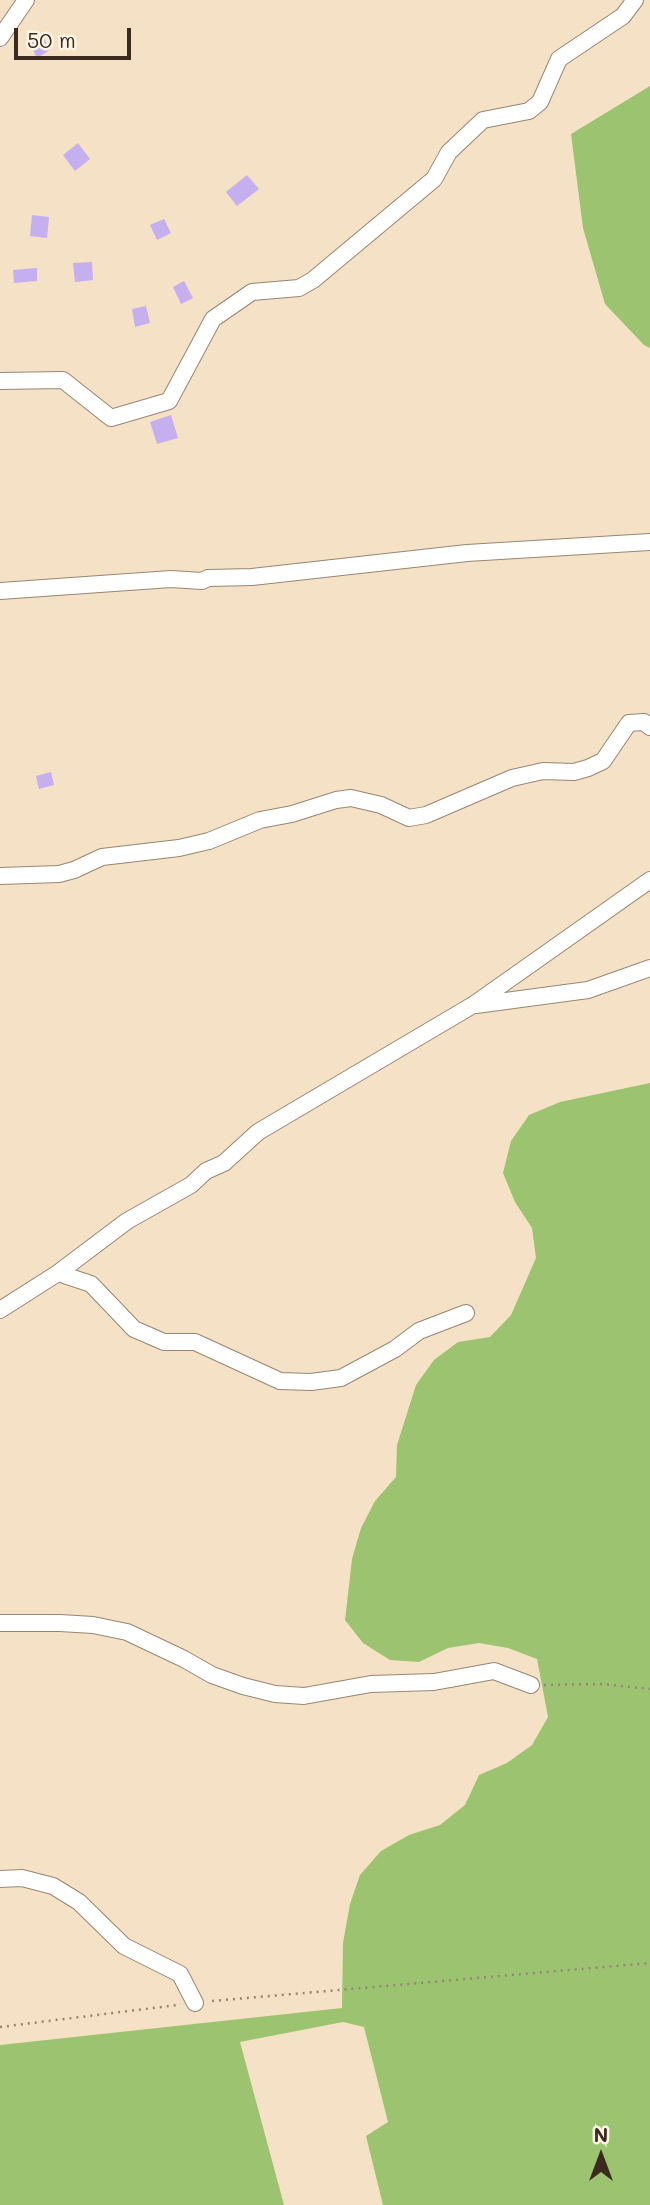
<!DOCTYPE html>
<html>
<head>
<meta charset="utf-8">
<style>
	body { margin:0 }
	#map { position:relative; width:650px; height:2205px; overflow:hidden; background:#f5e1c5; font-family:Mali,sans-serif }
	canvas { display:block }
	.north { position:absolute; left:566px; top:2121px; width:70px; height:70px; -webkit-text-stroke:5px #fcf5e5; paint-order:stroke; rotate:0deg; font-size:19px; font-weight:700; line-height:28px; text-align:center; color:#3b2a1e }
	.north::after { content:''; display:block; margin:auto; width:24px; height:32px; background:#3b2a1e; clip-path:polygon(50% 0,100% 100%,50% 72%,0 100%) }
	.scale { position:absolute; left:14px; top:28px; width:117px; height:32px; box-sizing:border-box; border:4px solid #3b2a1e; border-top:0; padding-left:9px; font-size:21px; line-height:24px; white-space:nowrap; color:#3b2a1e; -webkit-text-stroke:5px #fcf5e5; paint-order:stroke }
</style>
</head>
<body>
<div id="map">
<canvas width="650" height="2205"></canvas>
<div class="north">N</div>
<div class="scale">50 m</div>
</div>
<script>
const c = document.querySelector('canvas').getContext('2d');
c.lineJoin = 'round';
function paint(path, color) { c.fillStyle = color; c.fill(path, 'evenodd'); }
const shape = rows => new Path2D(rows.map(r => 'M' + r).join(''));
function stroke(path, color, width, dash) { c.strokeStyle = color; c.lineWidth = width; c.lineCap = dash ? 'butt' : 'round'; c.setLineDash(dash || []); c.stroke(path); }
const green = shape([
	[650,86,650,348,644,345,605,304,583,228,571,134],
	[650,1083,650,2205,383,2205,366,2136,388,2122,364,2027,343,2022,240,2042,284,2205,0,2205,0,2045,342,2008,343,1943,350,1904,360,1875,381,1851,409,1835,440,1825,465,1805,479,1775,507,1763,532,1745,548,1717,537,1659,508,1648,479,1643,448,1648,419,1662,390,1660,363,1643,345,1620,352,1559,361,1528,375,1501,396,1477,397,1445,416,1385,434,1360,458,1342,490,1337,511,1315,536,1258,532,1228,515,1202,503,1173,511,1141,529,1115,560,1102]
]);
const building = shape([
	[41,33,50,50,37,58,28,41],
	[78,143,90,159,75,171,63,155],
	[247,175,259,189,237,206,226,192],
	[32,215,49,217,47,238,30,236],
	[164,219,171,233,157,240,150,225],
	[92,262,93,280,75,282,73,263],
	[37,268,37,281,14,283,13,270],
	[184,281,193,298,181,304,173,287],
	[146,306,150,323,135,327,132,309],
	[171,415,178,438,157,444,150,422],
	[51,772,54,785,39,789,36,776]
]);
const path = shape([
	[544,1685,602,1684,650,1689],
	[212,2001,650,1963],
	[0,2027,177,2005]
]);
const minor = shape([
	[0,38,26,0],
	[0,381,63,380,111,418,169,401,213,319,252,292,299,288,313,280,434,179,449,152,483,120,529,111,540,102,559,59,623,16,635,0],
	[0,591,171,579,202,581,208,578,252,577,467,553,650,542],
	[0,876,59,874,74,870,102,857,179,848,209,841,260,820,292,814,336,800,351,798,381,805,409,818,426,815,512,778,543,771,574,772,588,768,603,761,629,723,644,722,650,727],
	[476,1005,588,990,650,968],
	[58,1273,91,1284,134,1329,164,1342,195,1342,280,1381,311,1382,341,1378,395,1349,419,1331,466,1313],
	[0,1310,58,1273,127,1221,191,1185,206,1171,224,1163,258,1132,473,1005,650,880],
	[0,1623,60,1623,93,1625,127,1632,184,1659,212,1675,243,1686,275,1694,304,1696,371,1684,434,1682,494,1671,531,1685],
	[0,1879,22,1878,53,1886,79,1902,124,1946,180,1974,195,2003]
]);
paint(green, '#9cc470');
paint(building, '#c5afee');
stroke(minor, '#988672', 18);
stroke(path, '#988672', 2.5, [2, 5]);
stroke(minor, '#fff', 16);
</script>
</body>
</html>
